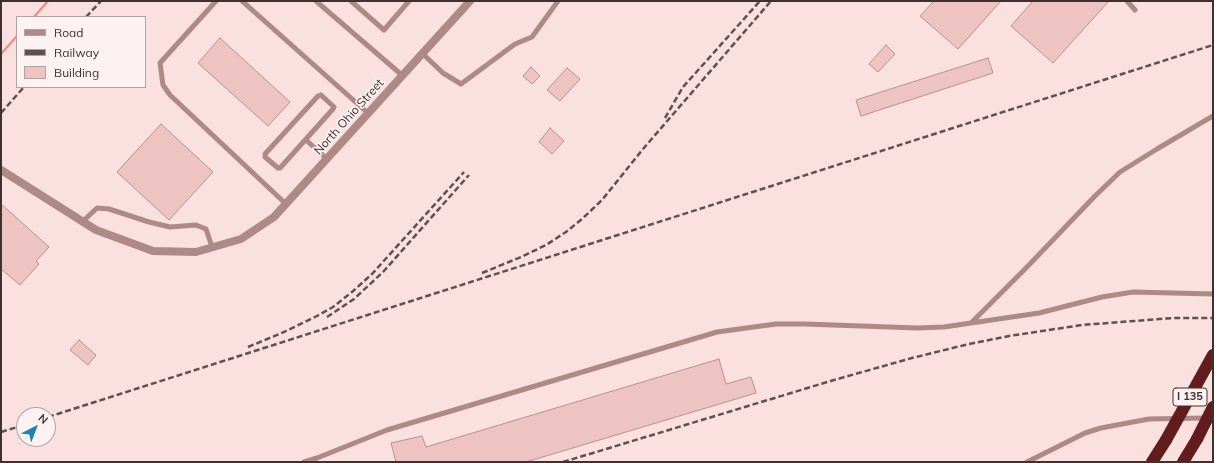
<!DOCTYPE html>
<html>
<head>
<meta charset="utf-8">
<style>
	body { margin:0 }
	#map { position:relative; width:1214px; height:463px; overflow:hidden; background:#fae0df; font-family:Mulish,sans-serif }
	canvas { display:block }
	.frame { position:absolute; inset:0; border:2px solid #40302f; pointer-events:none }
	.legend { position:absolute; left:16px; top:16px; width:130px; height:72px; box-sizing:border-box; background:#fbf2f1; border:1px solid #b0a4a3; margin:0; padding:5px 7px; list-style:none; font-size:12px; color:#40302f }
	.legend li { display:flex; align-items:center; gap:8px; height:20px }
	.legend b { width:20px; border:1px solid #b0a4a3 }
	.north { position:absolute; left:16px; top:407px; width:40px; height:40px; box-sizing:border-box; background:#fbf2f1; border:1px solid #b0a4a3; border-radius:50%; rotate:42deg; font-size:11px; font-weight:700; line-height:16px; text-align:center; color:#40302f }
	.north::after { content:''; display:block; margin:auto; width:14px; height:18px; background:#2083ae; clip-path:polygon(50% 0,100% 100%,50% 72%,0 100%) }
</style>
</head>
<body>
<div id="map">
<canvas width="1214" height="463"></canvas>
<div class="frame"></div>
<ul class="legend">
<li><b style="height:5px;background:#ad8987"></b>Road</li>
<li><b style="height:5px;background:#61504f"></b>Railway</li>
<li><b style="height:11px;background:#edc4c1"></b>Building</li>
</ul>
<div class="north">N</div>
</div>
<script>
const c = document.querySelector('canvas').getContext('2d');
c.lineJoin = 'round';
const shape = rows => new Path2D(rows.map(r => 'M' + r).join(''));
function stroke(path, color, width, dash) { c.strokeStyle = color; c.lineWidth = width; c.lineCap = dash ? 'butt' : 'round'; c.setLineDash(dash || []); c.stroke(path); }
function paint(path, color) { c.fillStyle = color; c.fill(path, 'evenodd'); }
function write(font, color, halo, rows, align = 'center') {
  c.font = font + ' Mulish,sans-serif'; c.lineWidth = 3.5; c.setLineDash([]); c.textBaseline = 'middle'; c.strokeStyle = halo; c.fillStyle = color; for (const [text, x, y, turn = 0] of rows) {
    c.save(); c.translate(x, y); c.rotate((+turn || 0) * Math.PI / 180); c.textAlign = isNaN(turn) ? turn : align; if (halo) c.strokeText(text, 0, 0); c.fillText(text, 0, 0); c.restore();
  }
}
const stream = shape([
	[34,17,48,1],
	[1,54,17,36]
]);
const building = shape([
	[934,1,1001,1,958,49,920,16,934,1],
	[1033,1,1109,1,1053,63,1011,26,1033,1],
	[220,38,290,102,268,126,198,63,220,38],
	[886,45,895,54,878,72,869,64,886,45],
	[988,58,993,73,861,116,856,100,988,58],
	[531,67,540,76,532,84,523,76,531,67],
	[567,68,580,79,560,101,547,90,567,68],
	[161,124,213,172,169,220,117,172,161,124],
	[550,128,564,141,552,154,539,142,550,128],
	[1,204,49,247,36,261,39,264,20,285,1,269,1,204],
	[79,340,96,355,88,365,70,350,79,340],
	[719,359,726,384,751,377,756,393,526,462,396,462,391,443,422,436,426,447,719,359]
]);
const lane = shape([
	[216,1,160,63,163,85,170,95,286,204],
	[242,1,369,114],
	[316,1,403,76],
	[351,1,384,30,409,1],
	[1127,1,1135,10],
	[423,54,443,73,461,84,515,44,532,37,558,1],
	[321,95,334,107,333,109,280,168,278,168,265,157,265,154,318,96,321,95],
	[306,140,327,159],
	[82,222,97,208,109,209,149,222,170,227,196,225,206,229,212,247],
	[972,322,1027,267,1095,196,1120,172,1157,149,1213,116],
	[304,462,317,458,387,430,717,332,776,324,805,324,917,328,944,327,1039,313,1102,297,1133,292,1213,294],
	[1027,462,1085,433,1101,428,1149,419,1206,418]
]);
const street = shape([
	[1,170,96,230,153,251,196,252,241,239,274,217,470,1]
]);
const highway = shape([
	[1152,462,1166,440],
	[1183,462,1197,439]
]);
const rail = shape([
	[86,17,101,1],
	[1,113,24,87],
	[665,118,683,87,760,1],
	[482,273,521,257,546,245,566,232,582,219,602,200,643,149,771,1],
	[327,317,354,299,383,272,469,175],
	[248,347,284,332,317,316,333,307,352,292,372,274,464,172],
	[48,417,1213,45],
	[1,432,24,425],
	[563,462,834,380,912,358,969,344,1009,336,1082,325,1173,318,1213,318]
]);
const highwayBridge = shape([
	[1197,439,1213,407],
	[1166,440,1213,355]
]);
const shields = [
	[1190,397,34]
];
const shieldNames = [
	["I 135",1190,397]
];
const streetNames = [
	["North Ohio Street",349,117,-48]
];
stroke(stream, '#e5938f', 2.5);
paint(building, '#edc4c1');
stroke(building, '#b8918f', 1);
stroke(lane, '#ad8987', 5);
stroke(street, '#ad8987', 8);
stroke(highway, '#611c1e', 12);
stroke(rail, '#61504f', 2.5, [6, 3]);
stroke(highwayBridge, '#611c1e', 12);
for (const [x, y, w] of shields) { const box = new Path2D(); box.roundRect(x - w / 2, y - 9, w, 18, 3); c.fillStyle = '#fbf2f1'; c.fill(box); stroke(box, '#40302f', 1); }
write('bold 11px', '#40302f', null, shieldNames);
write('12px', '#40302f', '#fbf2f1', streetNames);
</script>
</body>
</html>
